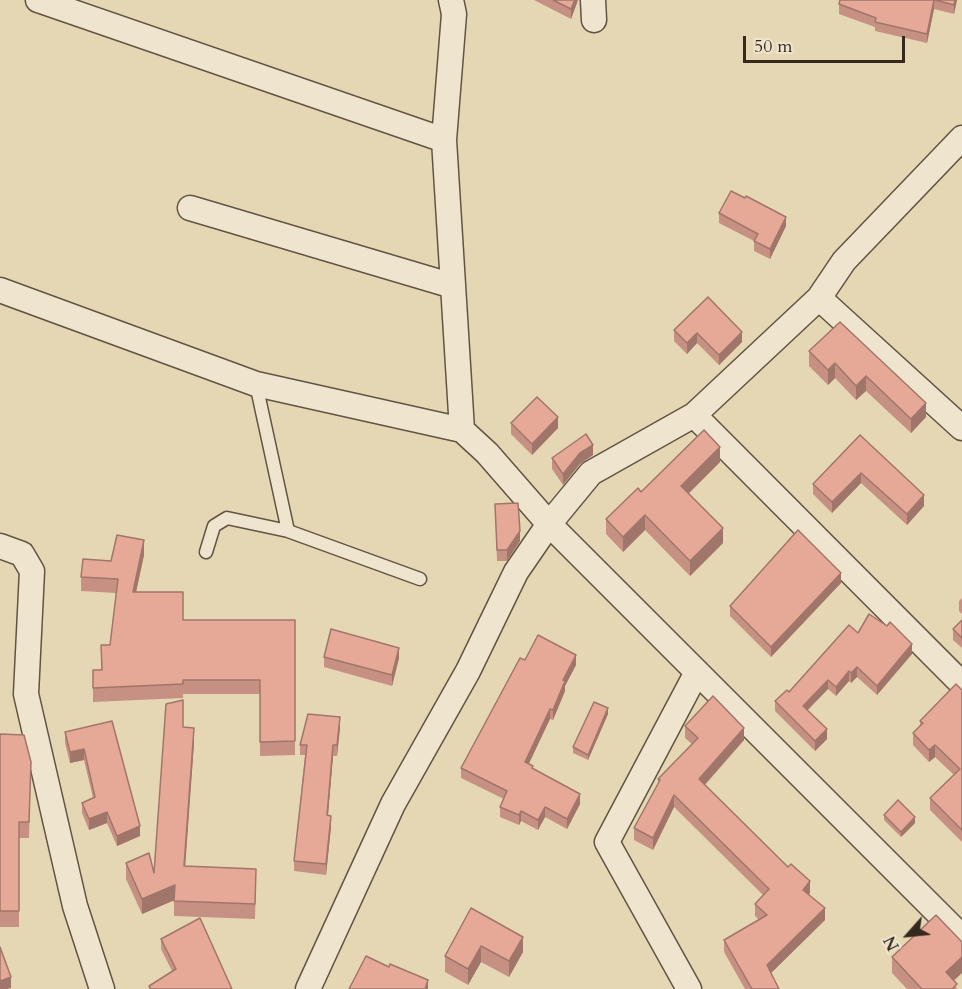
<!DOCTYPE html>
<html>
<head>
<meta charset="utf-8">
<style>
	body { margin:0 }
	#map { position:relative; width:962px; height:989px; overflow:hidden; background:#e6d7b4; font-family:Cardo,serif }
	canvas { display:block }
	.north { position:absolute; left:878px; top:905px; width:60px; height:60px; -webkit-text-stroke:4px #efe5ce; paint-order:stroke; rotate:243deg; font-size:16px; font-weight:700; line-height:24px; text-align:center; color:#35291d }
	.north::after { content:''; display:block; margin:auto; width:21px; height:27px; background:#35291d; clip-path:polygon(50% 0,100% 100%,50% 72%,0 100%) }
	.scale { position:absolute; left:743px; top:36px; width:162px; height:27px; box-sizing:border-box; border:3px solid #35291d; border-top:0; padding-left:8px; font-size:18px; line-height:21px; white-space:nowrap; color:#35291d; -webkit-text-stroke:4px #efe5ce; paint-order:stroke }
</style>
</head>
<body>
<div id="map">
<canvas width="962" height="989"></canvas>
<div class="north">N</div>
<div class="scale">50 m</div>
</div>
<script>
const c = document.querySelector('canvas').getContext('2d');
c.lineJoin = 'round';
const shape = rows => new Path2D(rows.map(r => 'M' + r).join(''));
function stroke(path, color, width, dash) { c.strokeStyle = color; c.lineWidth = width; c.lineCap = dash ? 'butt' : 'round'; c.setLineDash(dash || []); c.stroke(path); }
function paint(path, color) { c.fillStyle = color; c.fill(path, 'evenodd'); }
const lane = shape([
	[256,384,288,531,420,579],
	[206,552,214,526,227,518,288,531]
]);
const street = shape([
	[38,0,444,140],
	[451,0,454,14,444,140,462,430],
	[593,0,594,20],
	[190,208,453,286],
	[0,290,256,384,462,430,487,453,549,524,962,937],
	[819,298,962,428],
	[694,415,962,684],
	[0,546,22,554,32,571,26,694,75,906,102,989],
	[308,989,393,804,468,671,516,572,549,524,591,473,694,415,819,298,844,261,962,138],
	[689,989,607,842,697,672]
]);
const wall = shape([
	[534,0,578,0,571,19],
	[840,0,957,0,954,14,934,9,927,43,875,31,875,27,839,14,839,4],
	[745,198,786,226,770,259,754,251,754,241,719,223,719,213],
	[708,297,742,342,719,365,697,343,687,354,674,341,674,330],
	[840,322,926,417,911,433,866,391,856,400,835,378,828,385,809,366,809,351],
	[511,423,558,428,532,455,511,434],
	[860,435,924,506,907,525,861,483,832,513,813,494,813,484],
	[593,455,580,464,563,485,552,469,552,458],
	[720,462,689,493,723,543,690,576,645,530,623,552,606,534,606,519,641,492],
	[495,504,520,541,507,561,497,561],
	[144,555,136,592,183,620,295,620,295,755,260,756,260,694,183,694,183,698,93,702,93,670,101,670,101,645,110,645,116,593,81,591,81,577,111,561],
	[841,583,771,657,730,616,730,606],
	[962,598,962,614,959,611,959,601],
	[962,620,962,648,953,640,953,629],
	[858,633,912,654,877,695,857,677,851,683,849,681,836,696,828,689,807,710,827,739,815,751,775,711,775,701,789,692],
	[324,657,399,658,392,686,324,667],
	[525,660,576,665,565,686,565,691,553,720,550,719,528,763,533,769,580,804,567,829,545,817,538,830,521,821,519,825,500,817,500,807,504,799,461,778,461,768],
	[962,690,962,842,930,810,930,798,954,775,935,757,929,762,913,745,913,733,920,726,920,721],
	[608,714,588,760,573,753,573,747],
	[112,721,140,836,117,846,107,823,89,830,82,813,82,803,93,798,84,760,70,763,65,743,65,732],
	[685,726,744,740,705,785,810,893,809,895,825,920,771,973,779,989,745,989,724,952,724,940,759,920,755,916,755,904,763,895,674,807,653,850,634,840,634,828,658,784,658,779,692,744,685,738],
	[183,727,194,743,185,866,256,884,255,919,174,916,174,900,142,914,126,879,126,863,154,873],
	[340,728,337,756,333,756,328,816,331,827,326,875,294,871,294,861,305,755,300,755,300,745],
	[0,734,31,762,29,838,19,838,19,927,0,927],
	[884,815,915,823,901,837,884,820],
	[471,908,523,952,509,977,481,962,468,985,445,972,445,956],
	[161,939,232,989,149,989,149,986,172,971,161,949],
	[892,957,954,981,957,989,907,989,892,973]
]);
const shadedWall = shape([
	[575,0,578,0,571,19,571,9],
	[934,0,934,9,927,43,927,34],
	[955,0,957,0,954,14,954,5],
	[786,217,786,226,770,259,770,249],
	[742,332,742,342,719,365,719,355],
	[697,333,697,343,687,354,687,343],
	[835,363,835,378,828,385,828,370],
	[866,376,866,391,856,400,856,386],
	[926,403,926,417,911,433,911,419],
	[558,417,558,428,532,455,532,444],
	[593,445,593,455,580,464,563,485,563,474,580,453],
	[720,447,720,462,681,501,681,486],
	[861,473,861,483,832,513,832,502],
	[924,495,924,506,907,525,907,514],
	[645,515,645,530,623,552,623,537],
	[723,528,723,543,690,576,690,561],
	[520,531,520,541,507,561,507,550],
	[144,540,144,555,133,606,133,592],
	[841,573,841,583,771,657,771,647],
	[912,644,912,654,877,695,877,686],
	[399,648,399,658,392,686,392,675],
	[576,655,576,665,565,686,565,691,553,720,553,710,563,680],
	[857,667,857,677,851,683,851,673],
	[849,671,849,681,836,696,836,687],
	[828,680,828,689,803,715,803,706],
	[608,708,608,714,588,760,588,755],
	[550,709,550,719,525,772,525,762],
	[340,717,340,728,337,756,337,745],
	[194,728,194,743,184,882,184,866],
	[744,728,744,740,699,791,699,779],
	[827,729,827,739,815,751,815,741],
	[333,745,333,756,327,826,327,815],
	[935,745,935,757,929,762,929,750],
	[84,749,84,760,70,763,70,752],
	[580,794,580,804,567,829,567,819],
	[674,795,674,807,653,850,653,838],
	[545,807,545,817,538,830,538,820],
	[521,811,521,821,519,825,519,815],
	[107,812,107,823,89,830,89,819],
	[331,816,331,827,326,875,326,864],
	[915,817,915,823,901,837,901,832],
	[140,826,140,836,117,846,117,836],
	[810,881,810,893,803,902,803,890],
	[175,885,175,900,142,914,142,899],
	[825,908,825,920,767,977,767,965],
	[523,937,523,952,509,977,509,961],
	[481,946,481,962,468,985,468,969],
	[962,957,962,973,946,988,946,972],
	[11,977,11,988,7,989,0,989,0,981],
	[428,980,428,989,425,989]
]);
const building = shape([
	[553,0,575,0,571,9,553,0],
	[840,0,934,0,927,34,875,22,876,18,839,4,840,0],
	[935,0,955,0,954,5,935,0],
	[731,191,745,198,746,196,786,217,770,249,754,241,758,234,719,213,731,191],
	[708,297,742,332,719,355,697,333,687,343,674,330,708,297],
	[840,322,926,403,911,419,866,376,856,386,835,363,828,370,809,351,840,322],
	[537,397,558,417,532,444,511,423,537,397],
	[704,430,720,447,681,486,723,528,690,561,645,515,623,537,606,519,638,488,641,492,704,430],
	[586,434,593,445,580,453,563,474,552,458,586,434],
	[860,435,924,495,907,514,861,473,832,502,813,484,860,435],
	[518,503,520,531,507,550,497,550,495,504,518,503],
	[798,530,841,573,771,647,730,606,798,530],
	[117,535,144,540,133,592,183,592,183,620,295,620,295,741,260,742,260,680,183,680,183,684,93,688,93,670,102,670,101,645,110,645,118,579,81,577,83,559,111,561,117,535],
	[869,614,887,626,890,622,912,644,877,686,857,667,851,673,849,671,836,687,828,680,803,706,827,729,815,741,775,701,787,690,789,692,849,625,858,633,869,614],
	[962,620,962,638,953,629,962,620],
	[331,629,399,648,392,675,324,657,331,629],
	[538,635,576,655,563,680,565,681,553,710,550,709,525,762,533,766,532,768,580,794,567,819,545,807,538,820,521,811,519,815,500,807,507,791,461,768,520,658,525,660,538,635],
	[956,684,962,690,962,830,930,798,960,769,935,745,929,750,913,733,923,723,920,721,956,684],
	[713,696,744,728,699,779,788,867,791,864,810,881,803,890,825,908,767,965,779,989,752,989,724,940,767,915,755,904,769,889,674,795,653,838,634,828,660,780,658,779,698,738,685,726,713,696],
	[183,700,183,727,194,728,184,866,256,869,255,904,174,901,175,885,142,899,126,863,149,853,154,873,166,704,183,700],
	[594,702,608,708,588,755,573,747,594,702],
	[308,714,340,717,337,745,333,745,327,815,331,816,326,864,294,861,307,745,300,745,308,714],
	[112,721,140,826,117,836,107,812,89,819,82,803,95,797,84,749,70,752,65,732,112,721],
	[0,734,24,735,31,762,29,822,19,822,19,911,0,911,0,734],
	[898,800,915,817,901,832,884,815,898,800],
	[471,908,523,937,509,961,481,946,468,969,445,956,471,908],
	[936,915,962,942,962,957,946,972,957,984,953,988,954,989,922,989,892,957,936,915],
	[200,918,232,989,151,989,149,986,176,969,161,939,200,918],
	[0,947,11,977,0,981,0,947],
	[366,956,389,967,390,964,428,980,425,989,349,989,366,956]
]);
stroke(lane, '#615443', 15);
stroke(street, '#615443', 27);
stroke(lane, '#efe5ce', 12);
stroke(street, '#efe5ce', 24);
paint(wall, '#c69183');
paint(shadedWall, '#a1766a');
paint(building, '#e6a998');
stroke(building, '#a1766a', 1.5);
</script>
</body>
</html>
